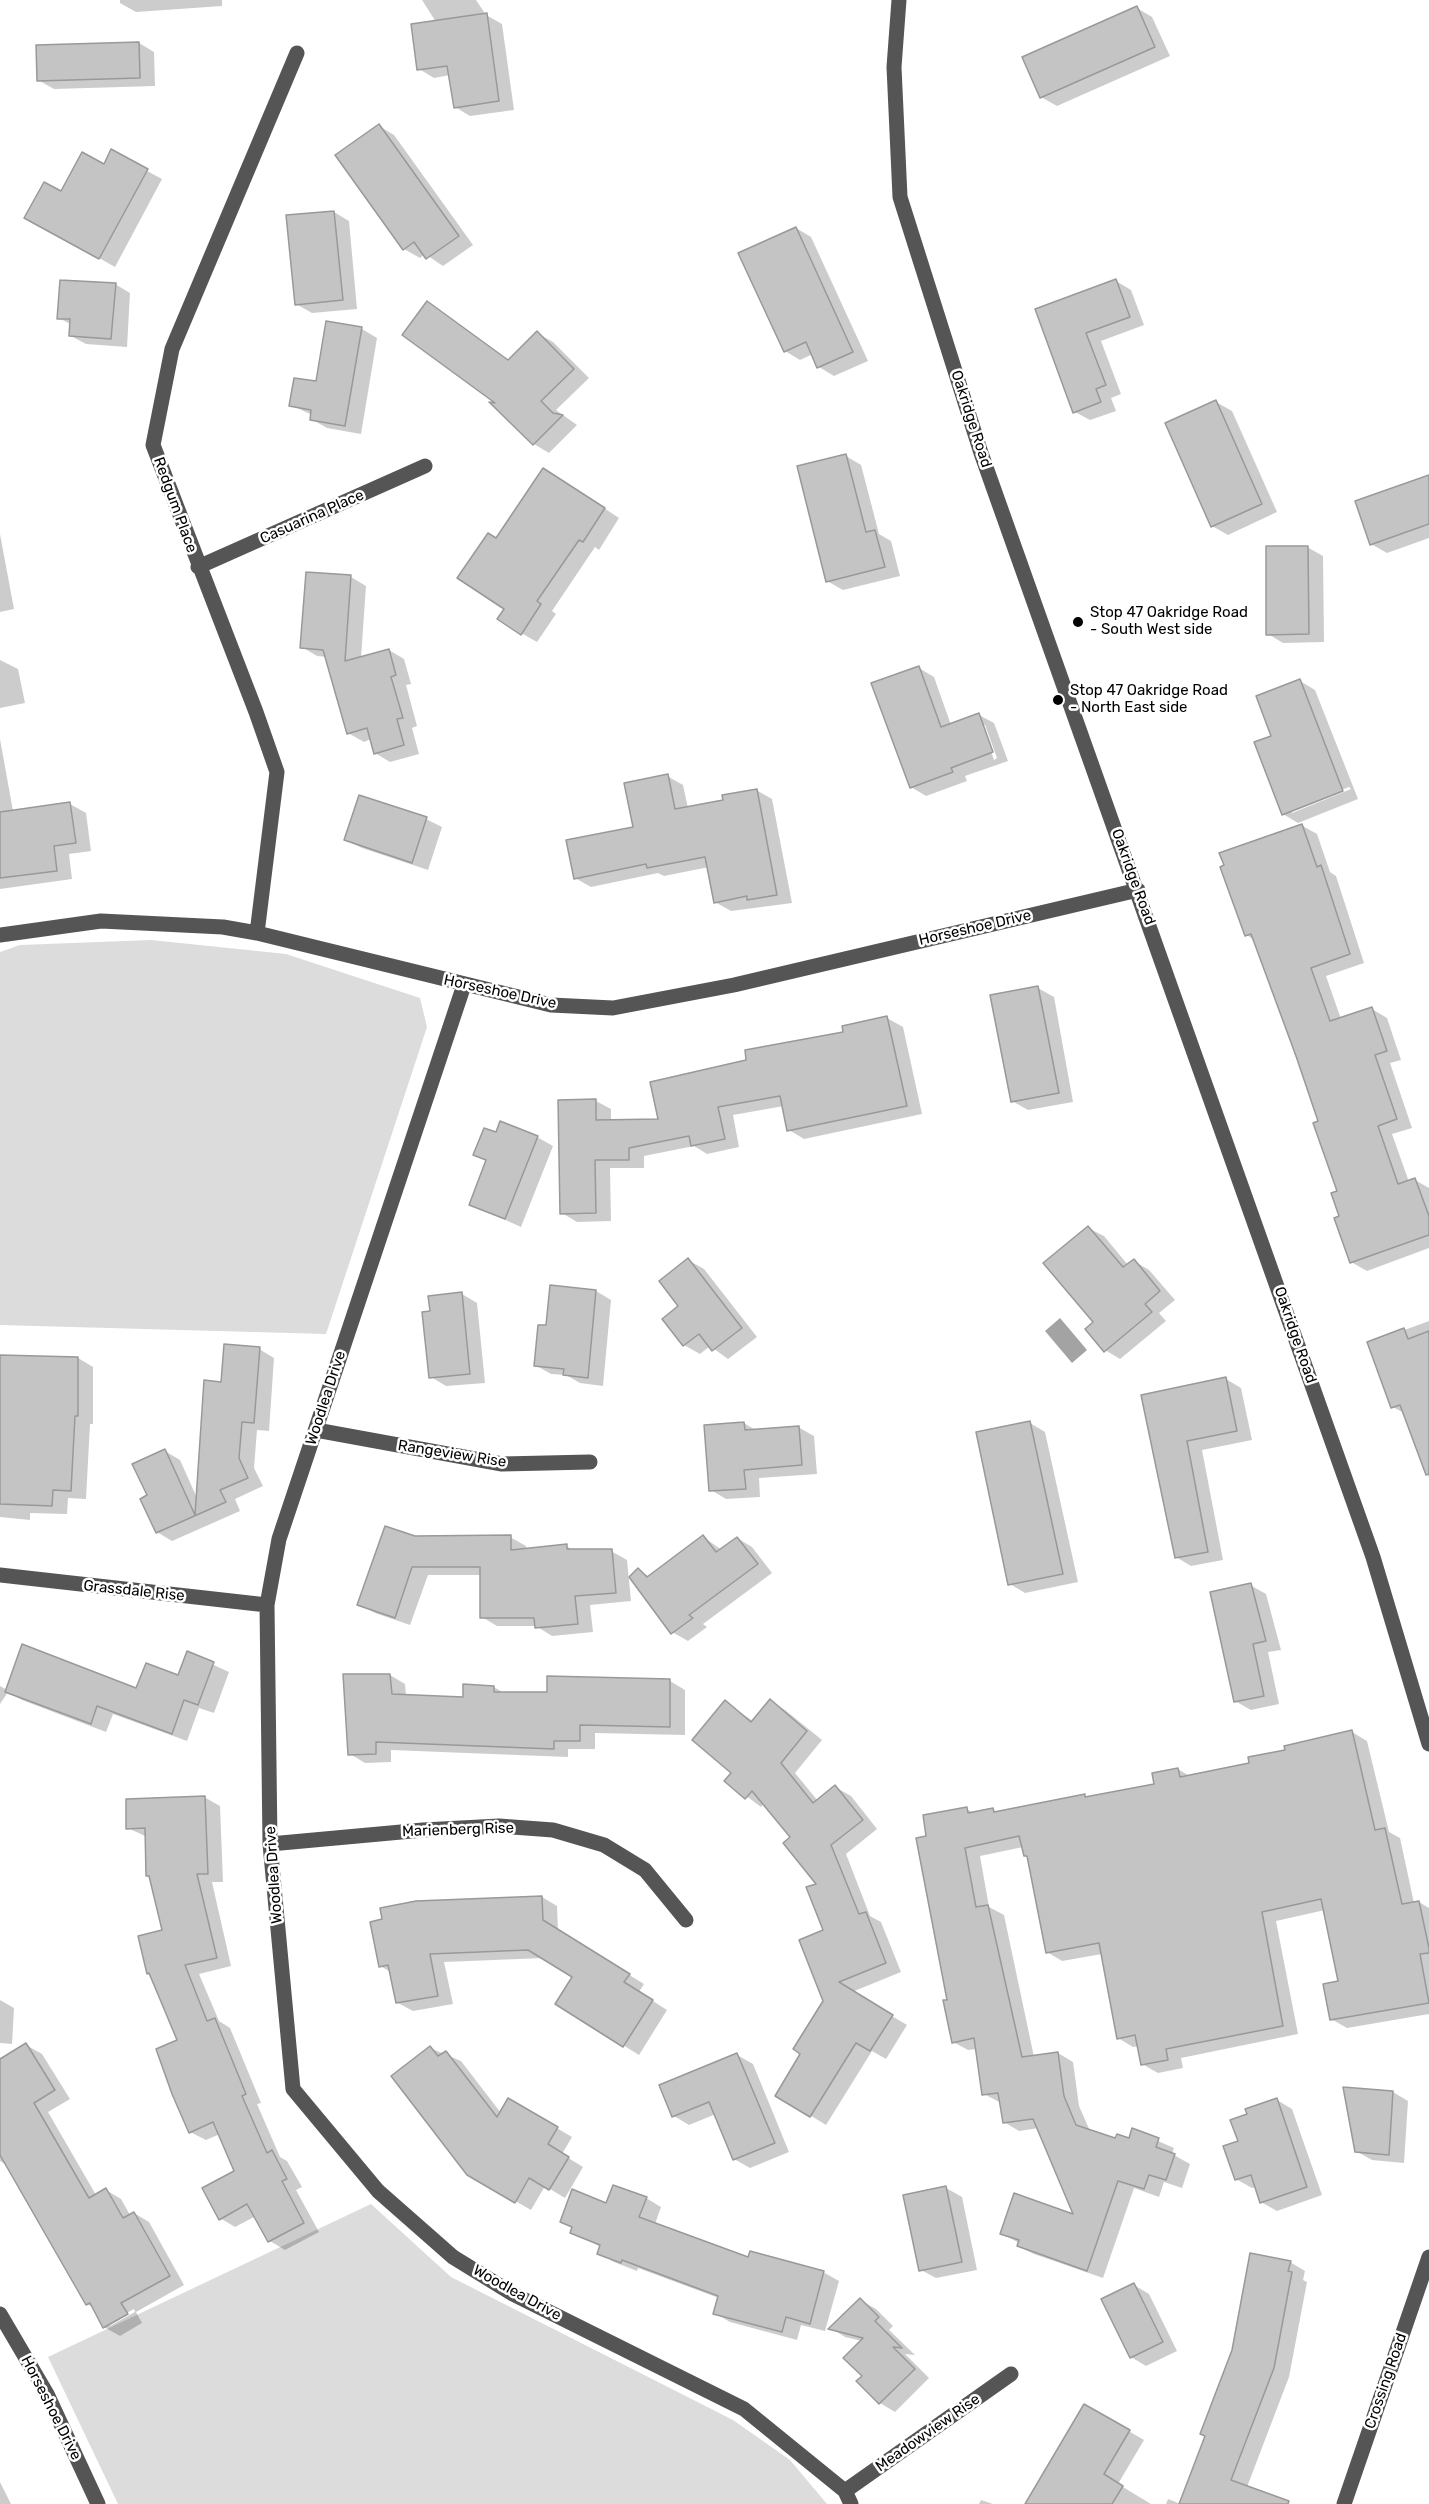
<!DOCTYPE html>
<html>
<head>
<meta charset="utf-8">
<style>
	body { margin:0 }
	canvas { display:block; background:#fff }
</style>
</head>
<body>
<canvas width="1429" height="2504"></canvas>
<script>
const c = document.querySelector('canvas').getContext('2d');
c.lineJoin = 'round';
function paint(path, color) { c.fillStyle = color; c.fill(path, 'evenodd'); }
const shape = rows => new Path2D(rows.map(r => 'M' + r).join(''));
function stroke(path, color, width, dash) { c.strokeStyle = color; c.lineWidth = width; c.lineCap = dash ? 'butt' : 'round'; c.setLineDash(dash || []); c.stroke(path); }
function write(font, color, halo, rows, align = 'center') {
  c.font = font + ' Rubik,sans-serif'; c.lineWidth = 5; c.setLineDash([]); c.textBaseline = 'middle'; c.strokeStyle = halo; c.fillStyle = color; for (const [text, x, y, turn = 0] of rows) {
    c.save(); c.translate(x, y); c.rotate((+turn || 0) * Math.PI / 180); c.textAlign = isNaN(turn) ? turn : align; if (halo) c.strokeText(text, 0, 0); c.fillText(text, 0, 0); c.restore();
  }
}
const green = shape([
	[151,940,286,954,420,998,427,1027,326,1334,0,1325,0,952,20,945],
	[371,2204,451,2277,733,2420,790,2460,827,2504,118,2504,48,2357]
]);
const water = shape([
	[1060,1318,1087,1350,1072,1363,1045,1331]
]);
const shadow = shape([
	[120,0,222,0,222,6,136,12,120,3],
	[422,0,476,0,486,15,502,24,514,110,470,116,455,107,450,75,434,78,419,69,436,22],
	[1137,8,1152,17,1170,56,1057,106,1041,97],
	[139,43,154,52,155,86,54,89,38,80],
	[379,126,394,135,473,245,443,266,425,254,420,258,404,249],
	[104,166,147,171,162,179,115,267,26,217],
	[334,212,349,221,357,309,312,313,296,304],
	[796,228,811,237,868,361,834,376,819,367,813,354,800,360,785,351],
	[1116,281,1131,290,1144,325,1101,341,1121,394,1111,398,1116,411,1090,420,1075,412,1037,310],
	[115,284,130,293,127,347,86,344,71,336,72,325,59,318],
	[428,303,509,361,537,333,553,342,589,378,556,410,577,425,549,453,534,444,501,406],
	[327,323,362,329,377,338,361,434,327,428,311,419,312,415,291,405,317,383],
	[1216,402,1232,411,1277,512,1228,535,1212,526],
	[846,456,861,465,879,534,891,541,900,576,843,590,827,581],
	[1429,477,1429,538,1387,553,1371,544],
	[559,478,619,518,599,550,595,547,552,611,556,614,537,642,521,633,506,609,497,540],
	[0,534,14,609,0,612],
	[1307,547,1323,556,1324,642,1283,643,1268,634],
	[308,573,351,577,366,586,361,658,389,650,404,659,411,684,406,685,417,726,412,728,419,754,390,762,375,753,371,739,364,742,348,733,327,657,317,656,302,647],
	[0,660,18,669,25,703,0,708],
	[919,668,934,677,951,725,979,715,994,723,1008,761,965,776,967,781,926,796,911,787],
	[982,725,985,725,997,758,994,760],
	[1300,681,1315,690,1358,799,1298,823,1283,814,1273,737],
	[1349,787,1351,789,1292,813,1292,809],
	[0,739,13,811,70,804,86,813,91,851,69,854,72,879,0,889],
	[667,776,683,785,688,808,725,802,756,790,772,799,792,903,731,911,715,902,709,867,664,876,658,873,591,887,575,878,635,828],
	[426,819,442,827,428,870,362,848,346,840],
	[1301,825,1317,834,1330,872,1336,876,1364,963,1326,976,1341,1019,1372,1009,1387,1018,1401,1060,1390,1063,1412,1128,1392,1134,1409,1182,1415,1180,1429,1188,1429,1248,1367,1271,1351,1262,1341,1216,1339,1192,1319,1122,1254,940,1247,935],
	[1038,988,1054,997,1073,1102,1028,1110,1012,1101],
	[887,1018,903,1027,922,1114,804,1139,789,1130,784,1106,733,1115,739,1147,707,1154,694,1146,644,1156,644,1168,610,1168,611,1221,577,1222,562,1213,596,1101,611,1109,611,1122,660,1121,748,1061],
	[496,1134,537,1137,553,1146,521,1227,470,1204,487,1161,475,1154],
	[1088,1228,1104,1236,1128,1265,1134,1261,1149,1270,1175,1300,1159,1313,1166,1321,1120,1359,1105,1350,1095,1322],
	[688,1260,704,1269,757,1337,728,1359,710,1346,700,1354,684,1345,680,1306],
	[551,1286,596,1291,611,1300,603,1386,580,1383,566,1375,551,1374,535,1365,547,1327],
	[462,1294,477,1303,485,1383,446,1386,431,1377,431,1312],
	[1429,1321,1429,1478,1406,1414,1393,1407,1369,1343],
	[259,1349,274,1358,269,1431,257,1430,254,1468,263,1486,235,1499,240,1511,172,1541,157,1532,148,1496,165,1451,180,1460,197,1498,222,1383],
	[0,1357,78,1358,93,1367,93,1424,90,1424,86,1499,68,1498,67,1514,30,1513,30,1520,0,1517],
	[1226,1379,1241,1388,1252,1440,1202,1450,1223,1560,1191,1566,1176,1557,1143,1396],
	[744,1423,757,1431,798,1427,814,1436,817,1474,759,1478,760,1497,726,1499,711,1490],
	[1030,1423,1045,1432,1078,1582,1025,1593,1010,1584],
	[510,1537,526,1546,526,1550,566,1546,575,1551,611,1551,627,1560,631,1601,590,1605,593,1632,552,1636,536,1626,497,1626,482,1617,481,1575,428,1575,410,1625,375,1613,359,1604,415,1538],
	[703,1537,722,1550,737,1538,752,1547,772,1573,703,1624,707,1627,688,1641,672,1632,638,1570,650,1577],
	[1250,1585,1266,1594,1281,1650,1268,1652,1279,1704,1251,1710,1235,1701],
	[188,1653,229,1672,214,1713,199,1708,187,1741,113,1714,106,1732,22,1700,8,1692,0,1704,0,1686,7,1690,137,1690,179,1677],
	[390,1675,405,1684,406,1696,464,1698,494,1687,504,1693,548,1694,548,1678,670,1681,685,1690,685,1735,595,1733,595,1749,568,1749,568,1757,391,1750,391,1762,365,1763,350,1754],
	[770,1701,785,1710,822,1740,795,1773,818,1801,835,1787,851,1796,877,1829,846,1854,870,1916,881,1922,901,1972,852,1992,907,2025,886,2059,872,2051,826,2125,777,2095,802,2053,824,2001,825,1931,819,1884,792,1837,764,1803,761,1807,726,1781,733,1772,725,1702,753,1721],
	[1352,1732,1367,1741,1389,1832,1400,1838,1414,1903,1419,1902,1429,1908,1429,2014,1347,2028,1331,2019,1340,1982,1325,1910,1276,1921,1298,2034,1181,2058,1183,2068,1158,2073,1142,2064,1139,2046,1133,2047,1118,2038,1102,1954,1062,1961,1047,1952,1028,1857,1025,1855,1023,1847,980,1856,989,1907,1004,1915,1034,2057,1058,2053,1073,2062,1079,2106,1090,2131,1116,2140,1130,2140,1133,2130,1174,2148,1172,2154,1190,2164,1182,2188,1164,2182,1159,2197,1134,2188,1103,2278,1034,2254,1018,2246,1019,2243,1001,2233,1075,2216,1039,2128,1019,2131,1004,2122,1001,2103,984,2094,977,2049,968,2050,953,2042,928,1837,966,1809,974,1813,993,1810,999,1813,1084,1796,1089,1798,1156,1785,1178,1769,1191,1777,1251,1764],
	[204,1797,220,1806,223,1882,212,1882,231,1966,199,1974,219,2021,230,2028,261,2103,257,2104,280,2157,287,2161,302,2187,296,2190,319,2232,285,2250,270,2241,256,2216,235,2227,220,2218,236,2171,220,2134,206,2140,190,2132,179,2041,148,1973,163,1931,147,1837,128,1828],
	[542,1897,557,1906,558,1931,644,1984,639,1992,667,2010,639,2055,557,2004,574,1977,544,1958,444,1962,453,2004,413,2011,398,2003,391,1972,380,1966,384,1920],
	[0,2000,14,2008,12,2044,0,2043],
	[26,2045,42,2054,70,2099,48,2112,96,2195,106,2190,121,2199,130,2215,134,2213,149,2222,184,2285,136,2312,142,2323,120,2336,104,2327,94,2308,87,2304,8,2166,0,2161,0,2061],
	[134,2309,135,2312,110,2326,110,2322],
	[430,2048,461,2061,501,2113,509,2100,572,2137,562,2154,583,2167,565,2198,545,2186,531,2210,468,2174],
	[737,2055,753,2064,789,2152,750,2168,734,2159,716,2114,689,2125,674,2116],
	[1345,2088,1393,2092,1408,2101,1404,2163,1372,2160,1356,2151],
	[1277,2100,1292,2109,1322,2195,1277,2211,1261,2202,1256,2187,1252,2188,1236,2179,1240,2142,1249,2115],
	[946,2188,962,2197,977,2270,936,2278,921,2270],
	[646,2198,661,2207,655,2224,749,2259,823,2272,839,2281,825,2331,801,2325,797,2340,730,2322,715,2313,719,2298,638,2268,637,2271,614,2262,599,2253,601,2247,571,2232,607,2205],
	[1290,2262,1305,2271,1303,2280,1307,2282,1289,2377,1247,2487,1264,2504,1166,2504,1168,2499,1181,2504],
	[1134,2285,1149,2294,1177,2351,1146,2366,1131,2357],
	[860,2300,876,2309,893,2326,889,2330,915,2355,905,2354,929,2378,895,2412,880,2403,864,2376,862,2341,845,2337,831,2328],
	[1085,2406,1144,2440,1118,2484,1151,2504,1026,2504],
	[0,2482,11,2504,0,2504],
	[981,2500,993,2504,979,2504]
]);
const building = shape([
	[1137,6,1155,47,1040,98,1022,57,1137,6],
	[487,13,499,101,454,108,447,66,417,70,411,24,487,13],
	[139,42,140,78,37,81,36,45,139,42],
	[379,124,459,236,426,259,414,242,403,250,335,155,379,124],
	[111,149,148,169,99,259,24,218,44,182,61,191,82,152,104,164,111,149],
	[334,211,343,300,295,305,286,215,334,211],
	[796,227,853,352,817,368,806,342,784,352,738,253,796,227],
	[1116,279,1130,317,1086,333,1106,385,1096,389,1101,402,1073,413,1035,309,1116,279],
	[60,280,116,283,111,339,69,336,70,319,57,319,60,280],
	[427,301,508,360,537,331,574,369,541,401,553,413,563,415,533,445,489,402,495,403,402,335,427,301],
	[326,321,362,327,345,426,310,420,311,410,289,406,294,378,316,381,326,321],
	[1216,400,1262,504,1211,527,1165,423,1216,400],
	[846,454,866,532,875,530,885,567,826,582,797,466,846,454],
	[543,468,605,508,583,542,579,540,537,601,541,604,521,635,497,619,504,609,457,578,488,533,496,538,543,468],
	[1429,475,1429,524,1370,545,1355,501,1429,475],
	[1266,546,1308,546,1309,634,1266,635,1266,546],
	[306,572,351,575,345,661,389,649,396,675,391,677,403,718,397,719,404,745,374,754,367,728,347,734,323,650,300,648,306,572],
	[919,666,941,727,979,713,993,752,951,768,953,772,910,788,871,683,919,666],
	[1300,679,1343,791,1282,815,1254,742,1271,736,1256,696,1300,679],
	[668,774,675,809,723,800,722,795,757,789,777,895,747,900,747,896,714,903,705,857,647,868,646,864,574,879,566,840,633,827,624,783,668,774],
	[359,795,427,817,412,863,344,840,359,795],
	[70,802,76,843,54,846,57,871,0,878,0,812,70,802],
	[1302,824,1317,867,1321,865,1350,954,1311,968,1330,1021,1372,1007,1387,1051,1375,1055,1397,1119,1378,1126,1398,1184,1415,1178,1429,1216,1429,1235,1350,1263,1334,1218,1339,1216,1331,1193,1337,1191,1313,1123,1318,1121,1296,1056,1251,934,1245,936,1220,867,1224,865,1219,853,1302,824],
	[1038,986,1059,1093,1011,1102,990,995,1038,986],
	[887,1016,907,1106,787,1131,780,1096,718,1107,725,1139,691,1146,689,1136,629,1148,629,1160,595,1160,596,1213,560,1214,558,1100,596,1099,596,1120,658,1119,650,1082,746,1060,745,1050,843,1032,842,1026,887,1016],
	[500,1121,538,1136,505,1219,469,1205,486,1160,473,1155,484,1128,496,1132,500,1121],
	[1088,1226,1123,1267,1134,1259,1160,1291,1145,1304,1152,1312,1104,1352,1085,1329,1093,1322,1043,1263,1088,1226],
	[688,1258,742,1328,712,1351,699,1334,683,1346,662,1319,678,1306,659,1281,688,1258],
	[550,1285,596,1290,588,1378,563,1375,564,1369,534,1366,538,1325,546,1325,550,1285],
	[462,1292,470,1374,429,1378,422,1312,430,1311,428,1296,462,1292],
	[1404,1328,1408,1339,1429,1331,1429,1474,1426,1475,1400,1405,1391,1408,1367,1342,1404,1328],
	[224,1344,260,1347,254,1423,242,1422,239,1458,248,1478,220,1490,226,1502,156,1533,140,1499,147,1495,132,1464,165,1449,195,1515,204,1380,221,1382,224,1344],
	[0,1355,78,1357,78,1416,75,1416,71,1491,53,1490,52,1506,0,1504,0,1355],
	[1226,1377,1237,1431,1187,1441,1208,1552,1175,1558,1141,1395,1226,1377],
	[1030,1421,1063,1574,1008,1585,976,1432,1030,1421],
	[744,1422,745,1430,799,1426,802,1465,744,1470,746,1489,709,1491,704,1425,744,1422],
	[385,1526,415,1536,511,1535,511,1550,567,1544,567,1549,612,1549,616,1593,575,1596,578,1624,535,1628,534,1618,480,1618,480,1567,412,1567,395,1618,357,1605,385,1526],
	[703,1535,716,1552,737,1537,758,1564,689,1615,693,1618,671,1634,629,1577,638,1568,647,1577,703,1535],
	[1251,1583,1266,1641,1253,1644,1264,1696,1234,1702,1210,1592,1251,1583],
	[22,1644,136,1688,146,1663,178,1675,187,1651,214,1662,198,1705,184,1700,172,1734,97,1706,91,1724,5,1692,22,1644],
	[343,1674,390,1674,392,1694,463,1697,463,1684,494,1686,494,1692,547,1692,547,1676,670,1679,670,1727,580,1725,580,1741,554,1741,554,1749,376,1742,376,1754,348,1755,343,1674],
	[770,1699,807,1731,781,1763,813,1803,835,1785,863,1820,831,1845,859,1914,866,1912,886,1963,839,1982,893,2015,870,2051,856,2043,810,2117,775,2096,800,2054,793,2049,823,2001,799,1940,823,1930,806,1887,816,1884,783,1843,790,1837,752,1791,745,1799,724,1781,731,1773,692,1740,725,1700,751,1722,770,1699],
	[1352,1730,1375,1830,1385,1828,1402,1904,1419,1901,1429,1948,1429,1953,1420,1954,1429,2003,1330,2020,1323,1984,1338,1981,1321,1899,1262,1912,1283,2026,1166,2049,1168,2060,1141,2065,1135,2035,1117,2039,1099,1943,1046,1953,1027,1856,1024,1856,1019,1836,965,1848,976,1907,988,1905,1022,2057,1058,2052,1064,2096,1076,2125,1115,2138,1117,2134,1129,2138,1132,2128,1159,2138,1156,2147,1175,2154,1166,2180,1149,2175,1144,2189,1118,2181,1087,2271,1017,2246,1019,2240,1000,2234,1014,2193,1073,2214,1033,2119,1003,2123,998,2093,982,2095,974,2038,952,2043,943,2000,947,2000,916,1838,926,1836,923,1815,967,1807,968,1813,993,1808,994,1812,1085,1794,1085,1797,1154,1784,1152,1773,1178,1768,1180,1777,1249,1763,1248,1757,1285,1750,1284,1746,1352,1730],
	[205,1796,208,1874,197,1874,217,1958,185,1965,207,2021,215,2018,246,2094,242,2096,267,2153,272,2150,287,2179,282,2181,304,2223,268,2242,247,2204,219,2220,202,2188,234,2171,213,2122,189,2133,172,2094,156,2049,177,2040,149,1973,147,1974,138,1936,162,1930,149,1876,146,1876,145,1828,126,1829,126,1799,205,1796],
	[542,1896,543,1920,630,1974,624,1982,653,2000,623,2047,555,2004,572,1977,528,1950,430,1954,438,1996,396,2003,388,1965,379,1967,370,1922,382,1919,380,1908,416,1901,542,1896],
	[26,2043,55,2090,34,2103,89,2198,106,2188,123,2218,134,2212,170,2276,121,2303,128,2314,103,2328,90,2303,86,2305,0,2155,0,2059,26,2043],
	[430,2046,438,2056,446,2051,497,2117,508,2098,558,2127,548,2144,569,2157,549,2190,529,2178,515,2203,467,2175,391,2076,430,2046],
	[737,2053,775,2143,733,2160,709,2102,672,2117,659,2085,737,2053],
	[1343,2087,1393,2091,1389,2155,1355,2152,1343,2087],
	[1277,2098,1307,2187,1260,2203,1251,2175,1235,2180,1223,2146,1238,2141,1230,2120,1247,2114,1245,2109,1277,2098],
	[613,2185,647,2197,639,2217,748,2257,750,2251,824,2271,810,2324,786,2317,782,2332,713,2314,718,2296,622,2260,621,2263,597,2254,600,2245,570,2233,572,2227,560,2222,572,2189,606,2203,613,2185],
	[946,2186,962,2262,919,2271,903,2195,946,2186],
	[1250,2253,1291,2261,1288,2271,1292,2272,1274,2368,1231,2480,1289,2501,1288,2504,1179,2504,1205,2436,1200,2434,1232,2350,1250,2253],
	[1134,2283,1163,2342,1130,2358,1101,2299,1134,2283],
	[860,2298,879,2317,875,2321,902,2348,893,2347,915,2369,879,2404,856,2381,862,2376,843,2358,863,2338,828,2329,860,2298],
	[1084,2404,1130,2430,1104,2474,1123,2486,1112,2504,1025,2504,1084,2404]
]);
const minor = shape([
	[899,0,894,67,900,197,981,453,1373,1557,1429,1744],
	[198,567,425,466],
	[257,933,277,772,256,712,153,445,172,349,297,53],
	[0,935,101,921,223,927,257,933,551,1005,613,1008,734,985,1138,890],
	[464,985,279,1539,267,1605,270,1844,293,2089,378,2191,453,2257,513,2294,744,2409,845,2491,851,2504],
	[316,1430,502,1464,590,1462],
	[0,1575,267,1605],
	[270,1844,423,1830,499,1826,553,1830,604,1845,645,1870,686,1920],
	[0,2314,47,2394,98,2504],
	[845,2491,1011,2374],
	[1344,2504,1429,2257]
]);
const markers = [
	[1078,622,6,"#000"],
	[1058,700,6,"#000"]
];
const streetNames = [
	["Oakridge Road",971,419,72],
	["Redgum Place",175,505,70],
	["Casuarina Place",312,517,-24],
	["Oakridge Road",1133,877,70],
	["Horseshoe Drive",975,928,-13],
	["Horseshoe Drive",500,992,12],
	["Oakridge Road",1295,1335,71],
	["Woodlea Drive",326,1398,-72],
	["Rangeview Rise",452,1454,9],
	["Grassdale Rise",134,1591,6],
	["Marienberg Rise",458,1830,-2],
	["Woodlea Drive",274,1875,-94],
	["Woodlea Drive",517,2293,29],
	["Crossing Road",1386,2381,-71],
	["Horseshoe Drive",51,2408,63],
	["Meadowview Rise",928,2433,-35]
];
const poiNames = [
	["Stop 47 Oakridge Road",1090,613],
	["- South West side",1090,630],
	["Stop 47 Oakridge Road",1070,691],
	["- North East side",1070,708]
];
paint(green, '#dcdcdc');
paint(water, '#a3a3a3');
paint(shadow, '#0003');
paint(building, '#c4c4c4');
stroke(building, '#999', 1.5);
stroke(minor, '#555', 15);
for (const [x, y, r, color] of markers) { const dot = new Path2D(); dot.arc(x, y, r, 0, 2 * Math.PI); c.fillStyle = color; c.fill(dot); stroke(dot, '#fff', 2); }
write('15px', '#000', '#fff', streetNames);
write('15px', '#000', '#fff', poiNames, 'left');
</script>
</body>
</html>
